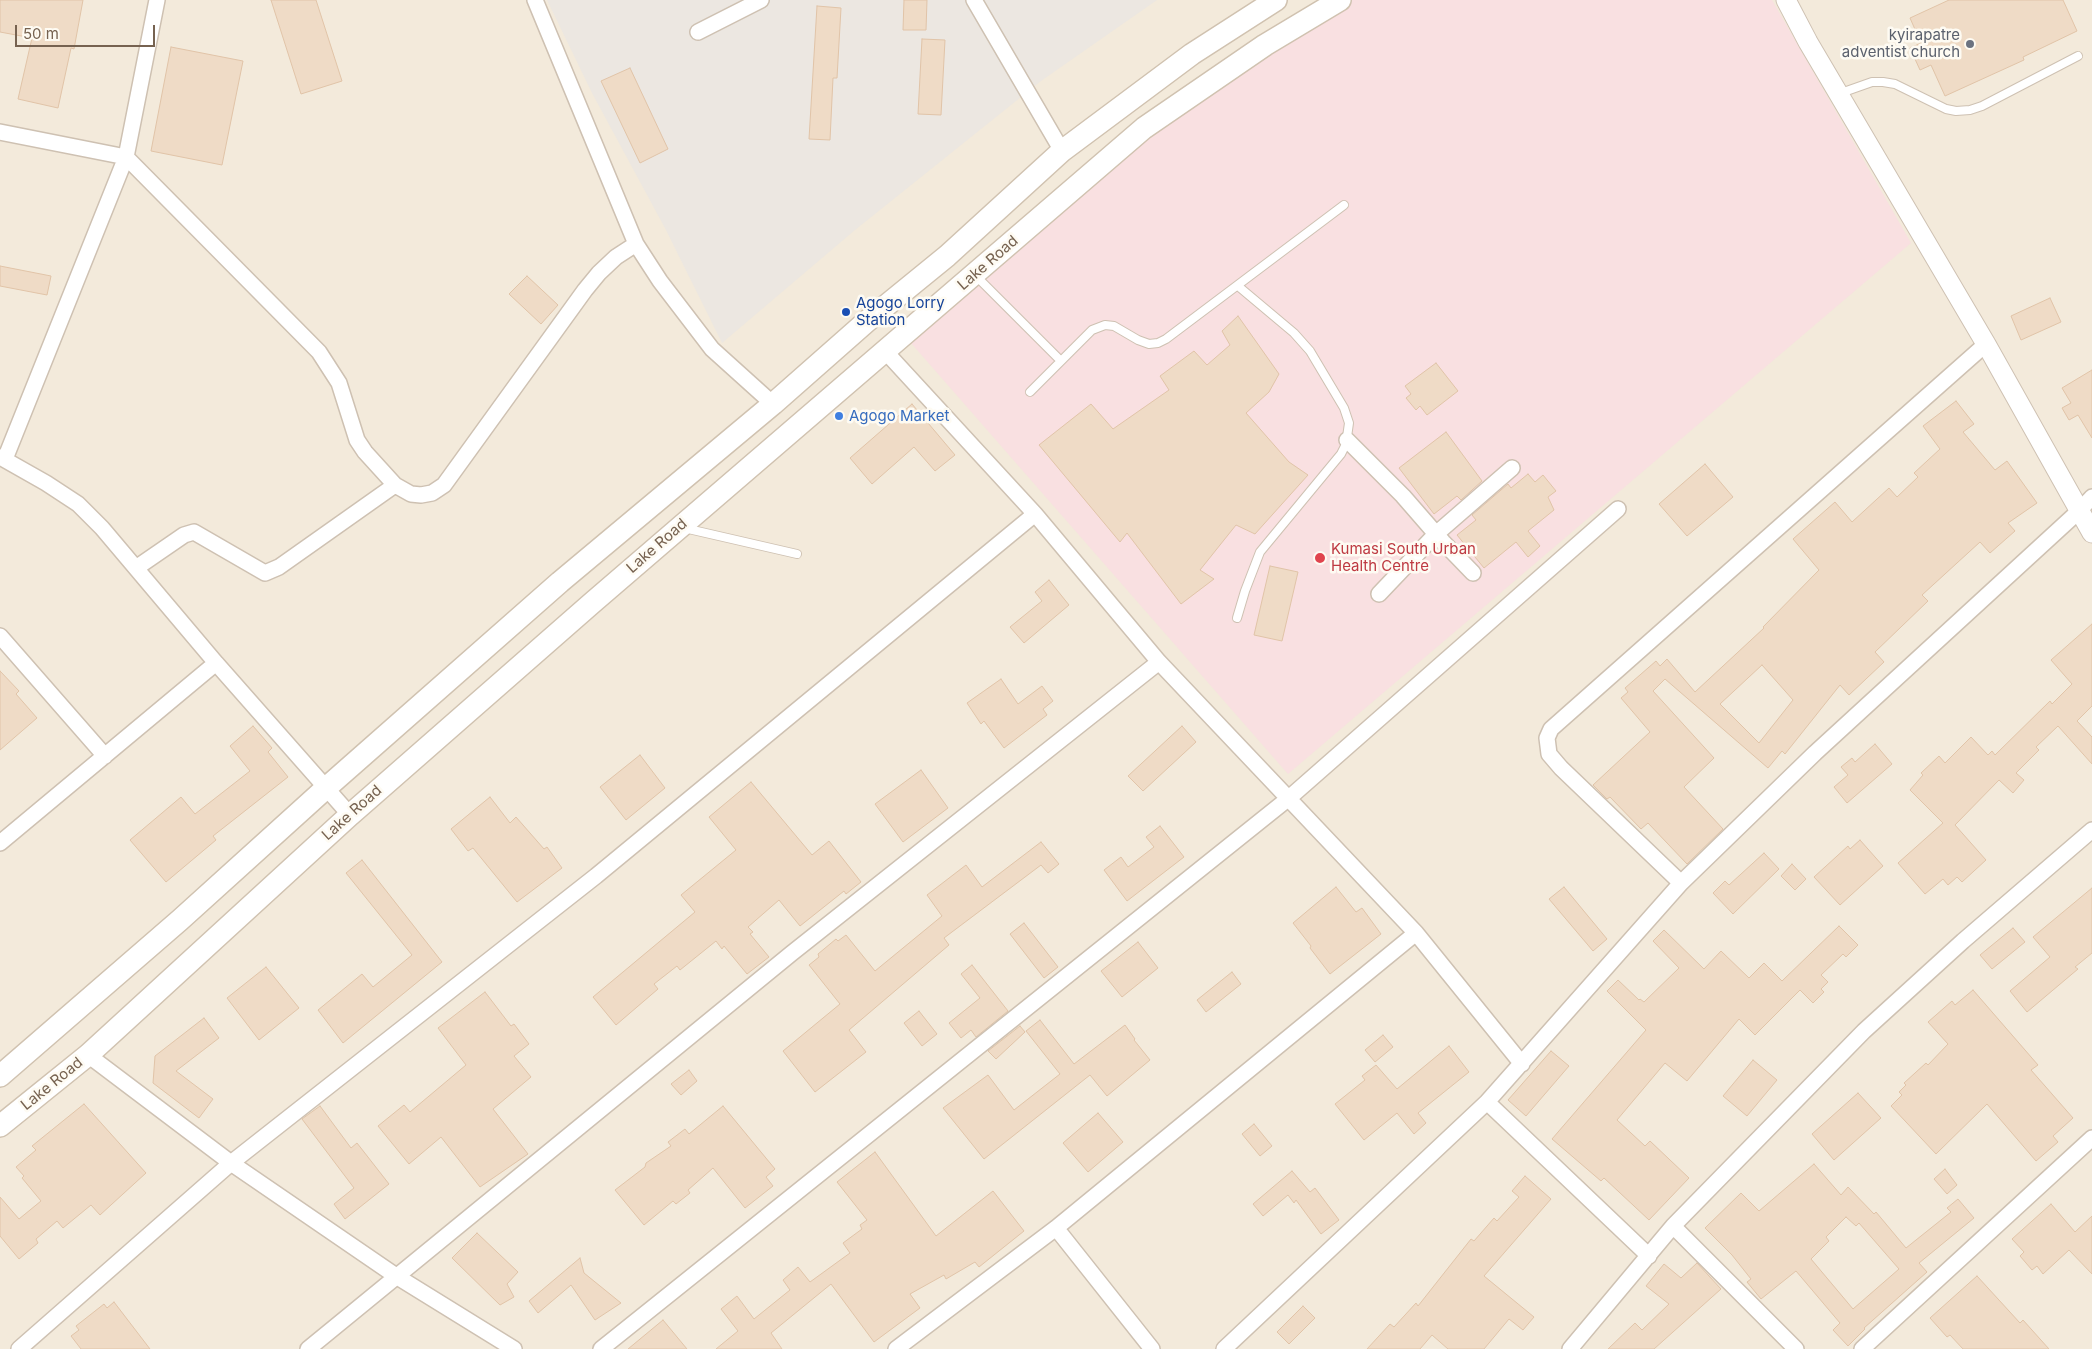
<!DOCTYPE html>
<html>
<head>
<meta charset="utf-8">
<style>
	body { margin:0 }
	#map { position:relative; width:2092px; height:1349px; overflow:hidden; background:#fcf7ed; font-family:Inter,sans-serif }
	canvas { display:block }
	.scale { position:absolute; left:15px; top:25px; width:140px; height:22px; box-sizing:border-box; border:2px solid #766250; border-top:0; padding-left:6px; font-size:15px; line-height:18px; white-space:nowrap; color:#766250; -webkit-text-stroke:4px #fefbf3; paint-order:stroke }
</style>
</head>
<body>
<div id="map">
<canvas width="2092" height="1349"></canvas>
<div class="scale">50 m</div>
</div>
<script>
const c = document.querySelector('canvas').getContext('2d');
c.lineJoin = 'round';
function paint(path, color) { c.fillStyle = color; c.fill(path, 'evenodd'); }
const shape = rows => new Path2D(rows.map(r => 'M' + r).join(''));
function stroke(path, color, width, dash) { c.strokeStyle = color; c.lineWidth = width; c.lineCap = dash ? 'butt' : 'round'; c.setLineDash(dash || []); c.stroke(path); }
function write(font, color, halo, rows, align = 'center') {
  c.font = font + ' Inter,sans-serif'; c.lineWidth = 5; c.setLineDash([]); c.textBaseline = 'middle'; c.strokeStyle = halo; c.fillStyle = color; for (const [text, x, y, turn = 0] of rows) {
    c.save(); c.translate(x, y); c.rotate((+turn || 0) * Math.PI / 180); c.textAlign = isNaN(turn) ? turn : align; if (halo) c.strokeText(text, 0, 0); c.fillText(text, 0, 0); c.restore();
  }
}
const residential = shape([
	[0,0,2092,0,2092,1349,0,1349]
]);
const industrial = shape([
	[547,0,1157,0,1041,81,855,230,722,343,666,230,592,93]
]);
const medical = shape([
	[1341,0,1772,0,1911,243,1288,774,911,343,1170,110]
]);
const building = shape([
	[0,0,83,0,74,49,71,48,58,108,18,99,32,38,0,32,0,0],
	[271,0,316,0,342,81,301,94,271,0],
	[904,0,927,0,926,30,903,30,904,0],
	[1949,0,2063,0,2077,31,2023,57,2024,60,1945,96,1931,65,1920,70,1910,48,1921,43,1910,18,1949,0],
	[817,6,841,8,837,78,833,78,830,140,809,139,817,6],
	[922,39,945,40,941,115,918,114,922,39],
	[171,47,243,61,222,165,151,151,171,47],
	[630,68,668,149,640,163,601,81,630,68],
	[0,266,51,276,47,295,0,286,0,266],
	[527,276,558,305,541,324,509,294,527,276],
	[2050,298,2061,322,2021,340,2011,316,2050,298],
	[1238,316,1279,374,1269,392,1246,413,1289,462,1308,475,1255,534,1236,525,1200,570,1214,579,1181,604,1127,533,1120,542,1039,445,1091,404,1113,429,1169,390,1160,376,1194,351,1207,365,1230,345,1222,331,1238,316],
	[1436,363,1458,391,1427,415,1420,406,1416,410,1406,398,1411,394,1405,386,1436,363],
	[2092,370,2092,438,2078,415,2069,420,2062,408,2071,403,2062,388,2092,370],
	[1956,401,1974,424,1963,432,1995,470,2007,461,2037,503,2008,523,2015,531,1990,553,1980,542,1922,595,1928,601,1875,652,1884,662,1849,695,1840,685,1785,754,1782,751,1768,768,1665,679,1653,691,1714,758,1684,787,1723,829,1687,864,1648,823,1641,829,1610,797,1607,799,1593,785,1650,732,1621,698,1628,692,1625,688,1656,661,1660,666,1667,659,1695,692,1764,628,1763,627,1819,570,1793,539,1835,502,1852,522,1889,488,1897,497,1918,477,1914,473,1940,449,1923,426,1956,401],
	[1762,665,1793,700,1759,743,1720,704,1762,665],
	[912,404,955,455,935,471,914,447,872,484,850,458,912,404],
	[1446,432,1482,481,1461,500,1457,496,1434,514,1399,468,1446,432],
	[1705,464,1733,497,1687,536,1659,504,1705,464],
	[1528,474,1535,482,1543,475,1556,491,1548,497,1554,510,1528,531,1540,546,1528,557,1516,542,1484,568,1457,535,1476,520,1472,515,1508,484,1511,488,1528,474],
	[1270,566,1298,572,1282,641,1254,635,1270,566],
	[1049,580,1069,605,1024,643,1010,627,1042,601,1035,592,1049,580],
	[2092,624,2092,706,2077,721,2092,737,2092,764,2058,726,2036,747,2039,750,2016,773,2024,780,2013,793,1999,780,1955,825,1986,860,1962,882,1957,877,1948,885,1943,879,1925,894,1898,863,1943,823,1910,790,1923,775,1921,773,1939,756,1945,763,1971,737,1988,755,1992,751,1995,755,2050,701,2052,704,2072,684,2051,660,2092,624],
	[0,671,19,691,16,694,37,718,0,750,0,671],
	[1001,679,1018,704,1042,686,1053,701,1043,709,1047,715,1004,748,984,721,981,724,967,703,1001,679],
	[253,726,272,748,268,752,288,777,213,836,216,840,166,882,130,840,181,797,195,814,250,771,230,746,253,726],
	[1182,726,1196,742,1143,791,1128,776,1182,726],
	[1875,744,1892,764,1847,803,1834,787,1848,775,1841,767,1852,758,1855,762,1875,744],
	[640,755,665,788,626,820,600,787,640,755],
	[921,770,948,808,903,842,875,804,921,770],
	[751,782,812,855,829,841,861,882,846,894,844,891,800,926,779,900,748,927,753,932,750,934,769,957,747,974,724,946,722,949,716,941,680,970,677,966,654,984,658,989,616,1025,593,997,695,912,681,895,736,850,709,817,751,782],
	[490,797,510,823,516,817,544,849,547,847,562,868,517,902,473,848,468,851,451,829,490,797],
	[1160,826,1184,857,1127,901,1104,870,1121,857,1128,867,1154,847,1146,837,1160,826],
	[1860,840,1883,866,1840,905,1814,877,1848,846,1850,849,1860,840],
	[1041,842,1059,864,1048,873,1041,865,944,938,949,945,849,1030,866,1052,815,1092,783,1051,840,1004,809,965,819,957,818,954,836,939,838,941,846,935,875,971,942,916,927,895,966,865,982,887,1041,842],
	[1764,853,1779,869,1733,914,1713,893,1725,881,1729,885,1764,853],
	[362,860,442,962,343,1043,318,1010,362,974,373,987,412,955,346,873,362,860],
	[1792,864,1806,879,1795,890,1781,876,1792,864],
	[1336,887,1356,912,1362,908,1381,934,1330,974,1310,948,1311,946,1293,923,1336,887],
	[1564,887,1607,939,1593,951,1549,899,1564,887],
	[2092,888,2092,953,2075,967,2078,969,2027,1012,2010,991,2050,957,2033,937,2092,888],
	[1024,923,1058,967,1044,978,1010,934,1024,923],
	[1839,926,1858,945,1846,957,1843,954,1821,975,1828,982,1821,989,1824,992,1813,1003,1800,990,1755,1035,1739,1019,1687,1081,1665,1063,1617,1120,1645,1146,1650,1141,1689,1178,1649,1220,1604,1178,1601,1181,1552,1139,1646,1030,1607,991,1618,980,1639,1000,1640,999,1644,1002,1679,968,1653,941,1664,930,1704,969,1721,951,1749,978,1764,963,1782,981,1839,926],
	[2013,928,2025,942,1992,969,1980,955,2013,928],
	[1138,942,1158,968,1122,997,1101,971,1138,942],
	[972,965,1008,1011,976,1037,971,1030,961,1038,949,1023,980,998,961,974,972,965],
	[266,967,299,1008,259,1040,227,998,266,967],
	[1232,972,1241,984,1206,1012,1197,1000,1232,972],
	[1973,990,2038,1065,2031,1070,2073,1118,2053,1136,2058,1142,2036,1161,1987,1104,1936,1154,1891,1106,1902,1095,1899,1092,1906,1085,1904,1083,1926,1063,1928,1065,1948,1044,1928,1022,1952,1001,1955,1005,1973,990],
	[485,992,511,1026,514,1024,529,1044,514,1056,531,1077,493,1109,528,1154,480,1187,441,1137,409,1164,378,1126,404,1105,410,1112,466,1065,438,1028,485,992],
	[919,1011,937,1034,922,1046,904,1023,919,1011],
	[204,1018,219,1038,176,1071,213,1099,199,1118,153,1083,155,1056,204,1018],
	[1040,1020,1074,1064,1125,1025,1135,1039,1134,1040,1150,1060,1107,1096,1090,1075,984,1159,943,1108,988,1075,1014,1110,1060,1074,1026,1031,1040,1020],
	[1020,1026,1025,1032,996,1059,988,1051,1020,1026],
	[1383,1035,1393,1047,1375,1062,1365,1050,1383,1035],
	[1449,1046,1469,1072,1418,1113,1426,1123,1414,1134,1397,1113,1364,1140,1335,1104,1365,1080,1362,1076,1376,1065,1397,1089,1449,1046],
	[1551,1051,1569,1066,1526,1116,1508,1100,1551,1051],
	[1753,1060,1777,1080,1747,1116,1723,1096,1753,1060],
	[689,1070,697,1081,681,1095,671,1084,689,1070],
	[1858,1093,1881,1118,1834,1160,1812,1134,1858,1093],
	[84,1104,146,1173,100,1215,91,1205,63,1228,57,1221,36,1239,38,1243,19,1259,0,1236,0,1197,19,1219,41,1201,22,1178,24,1176,16,1167,36,1150,32,1146,84,1104],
	[320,1106,351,1148,357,1143,389,1184,345,1219,334,1204,354,1188,302,1119,320,1106],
	[723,1106,775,1169,766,1177,773,1186,745,1208,713,1168,688,1190,690,1193,676,1204,673,1201,644,1225,615,1190,645,1167,646,1163,671,1146,668,1142,685,1129,689,1134,723,1106],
	[1098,1113,1123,1142,1088,1172,1063,1143,1098,1113],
	[1254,1124,1272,1146,1260,1156,1242,1134,1254,1124],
	[875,1152,936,1236,993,1191,1024,1231,979,1267,975,1262,946,1279,944,1275,910,1294,920,1308,874,1342,831,1284,771,1333,782,1349,716,1349,738,1331,721,1309,737,1296,754,1319,790,1290,783,1280,798,1267,810,1282,850,1253,843,1243,862,1229,860,1225,867,1220,837,1182,875,1152],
	[1814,1164,1841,1195,1848,1187,1874,1214,1876,1212,1906,1248,1951,1212,1947,1208,1958,1199,1974,1218,1919,1263,1927,1272,1864,1328,1865,1329,1848,1346,1833,1330,1840,1323,1796,1271,1761,1299,1747,1282,1751,1279,1732,1255,1705,1228,1741,1193,1759,1211,1814,1164],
	[1846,1217,1856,1226,1859,1223,1899,1269,1853,1309,1811,1259,1829,1241,1826,1237,1846,1217],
	[1945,1169,1957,1185,1947,1194,1934,1179,1945,1169],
	[1292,1171,1310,1192,1315,1188,1339,1220,1321,1234,1296,1200,1294,1203,1288,1195,1263,1216,1253,1204,1292,1171],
	[1525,1176,1551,1199,1484,1276,1534,1317,1523,1330,1509,1319,1484,1349,1448,1349,1432,1335,1420,1349,1367,1349,1390,1324,1394,1327,1416,1303,1418,1306,1471,1239,1474,1241,1494,1218,1497,1221,1519,1197,1512,1191,1525,1176],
	[2051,1204,2075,1232,2092,1216,2092,1274,2069,1250,2043,1274,2037,1266,2032,1270,2020,1256,2024,1252,2012,1239,2051,1204],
	[477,1233,518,1272,507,1284,514,1297,500,1305,452,1258,477,1233],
	[580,1258,584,1273,621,1303,595,1320,571,1285,538,1313,529,1301,580,1258],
	[1697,1263,1721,1289,1654,1349,1608,1349,1635,1323,1642,1330,1669,1304,1646,1286,1664,1264,1681,1278,1697,1263],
	[1977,1276,2020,1323,2023,1320,2049,1349,1963,1349,1950,1335,1947,1337,1930,1318,1977,1276],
	[114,1302,150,1349,81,1349,71,1336,79,1330,76,1326,104,1304,107,1308,114,1302],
	[1303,1306,1315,1318,1289,1344,1277,1332,1303,1306],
	[663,1320,687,1349,628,1349,663,1320]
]);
const service = shape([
	[1838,94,1872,82,1883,82,1895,84,1946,109,1956,111,1970,110,1982,106,2078,56],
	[975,275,1061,361],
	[1030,392,1092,330,1105,325,1114,326,1138,340,1149,344,1158,343,1166,339,1344,205],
	[684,528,797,554],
	[1237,618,1245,591,1260,552,1341,454,1346,444,1349,423,1344,408,1310,351,1294,333,1238,286]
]);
const minor = shape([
	[157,0,126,157,319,352,339,383,357,440,365,452,395,485,411,494,421,495,432,493,444,485,585,290,599,273,616,257,636,244],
	[535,0,636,244,660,281,712,349,773,404],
	[974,0,1062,151],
	[698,32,761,0],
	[0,132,126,157,5,459],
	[884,350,1035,514,1159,662,1416,933,1522,1064],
	[1347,440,1403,496,1443,542,1473,573],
	[0,457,46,483,78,504,102,528,216,663],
	[136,568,184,535,194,532,265,573,279,567,395,485],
	[1379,594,1436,534,1512,468],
	[0,636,105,756],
	[0,843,216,663,350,815],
	[1681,883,1561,768,1549,754,1547,738,1551,729,1986,344],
	[88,1055,231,1163,396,1276,514,1349],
	[1487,1102,1649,1256],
	[1673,1226,1796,1349],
	[1056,1228,1152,1349],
	[19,1349,231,1163,596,876,1035,514],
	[308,1349,792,953,1159,662],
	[601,1349,1289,798,1618,509],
	[896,1349,1056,1228,1416,933],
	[1224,1349,1487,1102,1681,883,1815,753,2079,511,2092,497],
	[1570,1349,1673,1226,1864,1031,1963,941,2092,830],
	[1862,1349,2092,1138]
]);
const tertiary = shape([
	[1786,0,1808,42,1986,344,2092,533]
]);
const secondary = shape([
	[0,1076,180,920,326,788,560,582,773,404,866,322,947,256,1062,151,1192,54,1276,0],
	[0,1126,88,1055,350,815,592,603,1144,128,1265,45,1340,0]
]);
const markers = [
	[1970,44,5,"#6b7280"],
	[846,312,5,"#1a4fb4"],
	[839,416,5,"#3f7fe0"],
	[1320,558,6,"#e0444e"]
];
const worshipNames = [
	["kyirapatre",1960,35],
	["adventist church",1960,52]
];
const streetNames = [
	["Lake Road",988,263,-41],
	["Lake Road",657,546,-41],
	["Lake Road",352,813,-42],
	["Lake Road",52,1084,-39]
];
const transitNames = [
	["Agogo Lorry",856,303],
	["Station",856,320]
];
const shopNames = [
	["Agogo Market",849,416]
];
const healthNames = [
	["Kumasi South Urban",1331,549],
	["Health Centre",1331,566]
];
paint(residential, '#f3eadb');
paint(industrial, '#ece7e1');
paint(medical, '#f9e0e1');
paint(building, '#efdbc6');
stroke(building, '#e1c4a8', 1);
stroke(service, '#cec1b2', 10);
stroke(minor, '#cec1b2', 18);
stroke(tertiary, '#cec1b2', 21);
stroke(secondary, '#d0c2b0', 24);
stroke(service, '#fff', 8);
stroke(minor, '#fff', 15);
stroke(tertiary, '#fff', 19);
stroke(secondary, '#fff', 21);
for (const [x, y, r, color] of markers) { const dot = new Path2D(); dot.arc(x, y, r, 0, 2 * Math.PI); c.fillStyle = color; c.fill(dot); stroke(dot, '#fefbf3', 2); }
write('15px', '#5b616d', '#fefbf3', worshipNames, 'right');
write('15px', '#766250', '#fefbf3', streetNames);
write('15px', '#164399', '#fefbf3', transitNames, 'left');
write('15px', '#366cbe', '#fefbf3', shopNames, 'left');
write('15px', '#be3a42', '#fefbf3', healthNames, 'left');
</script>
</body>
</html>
